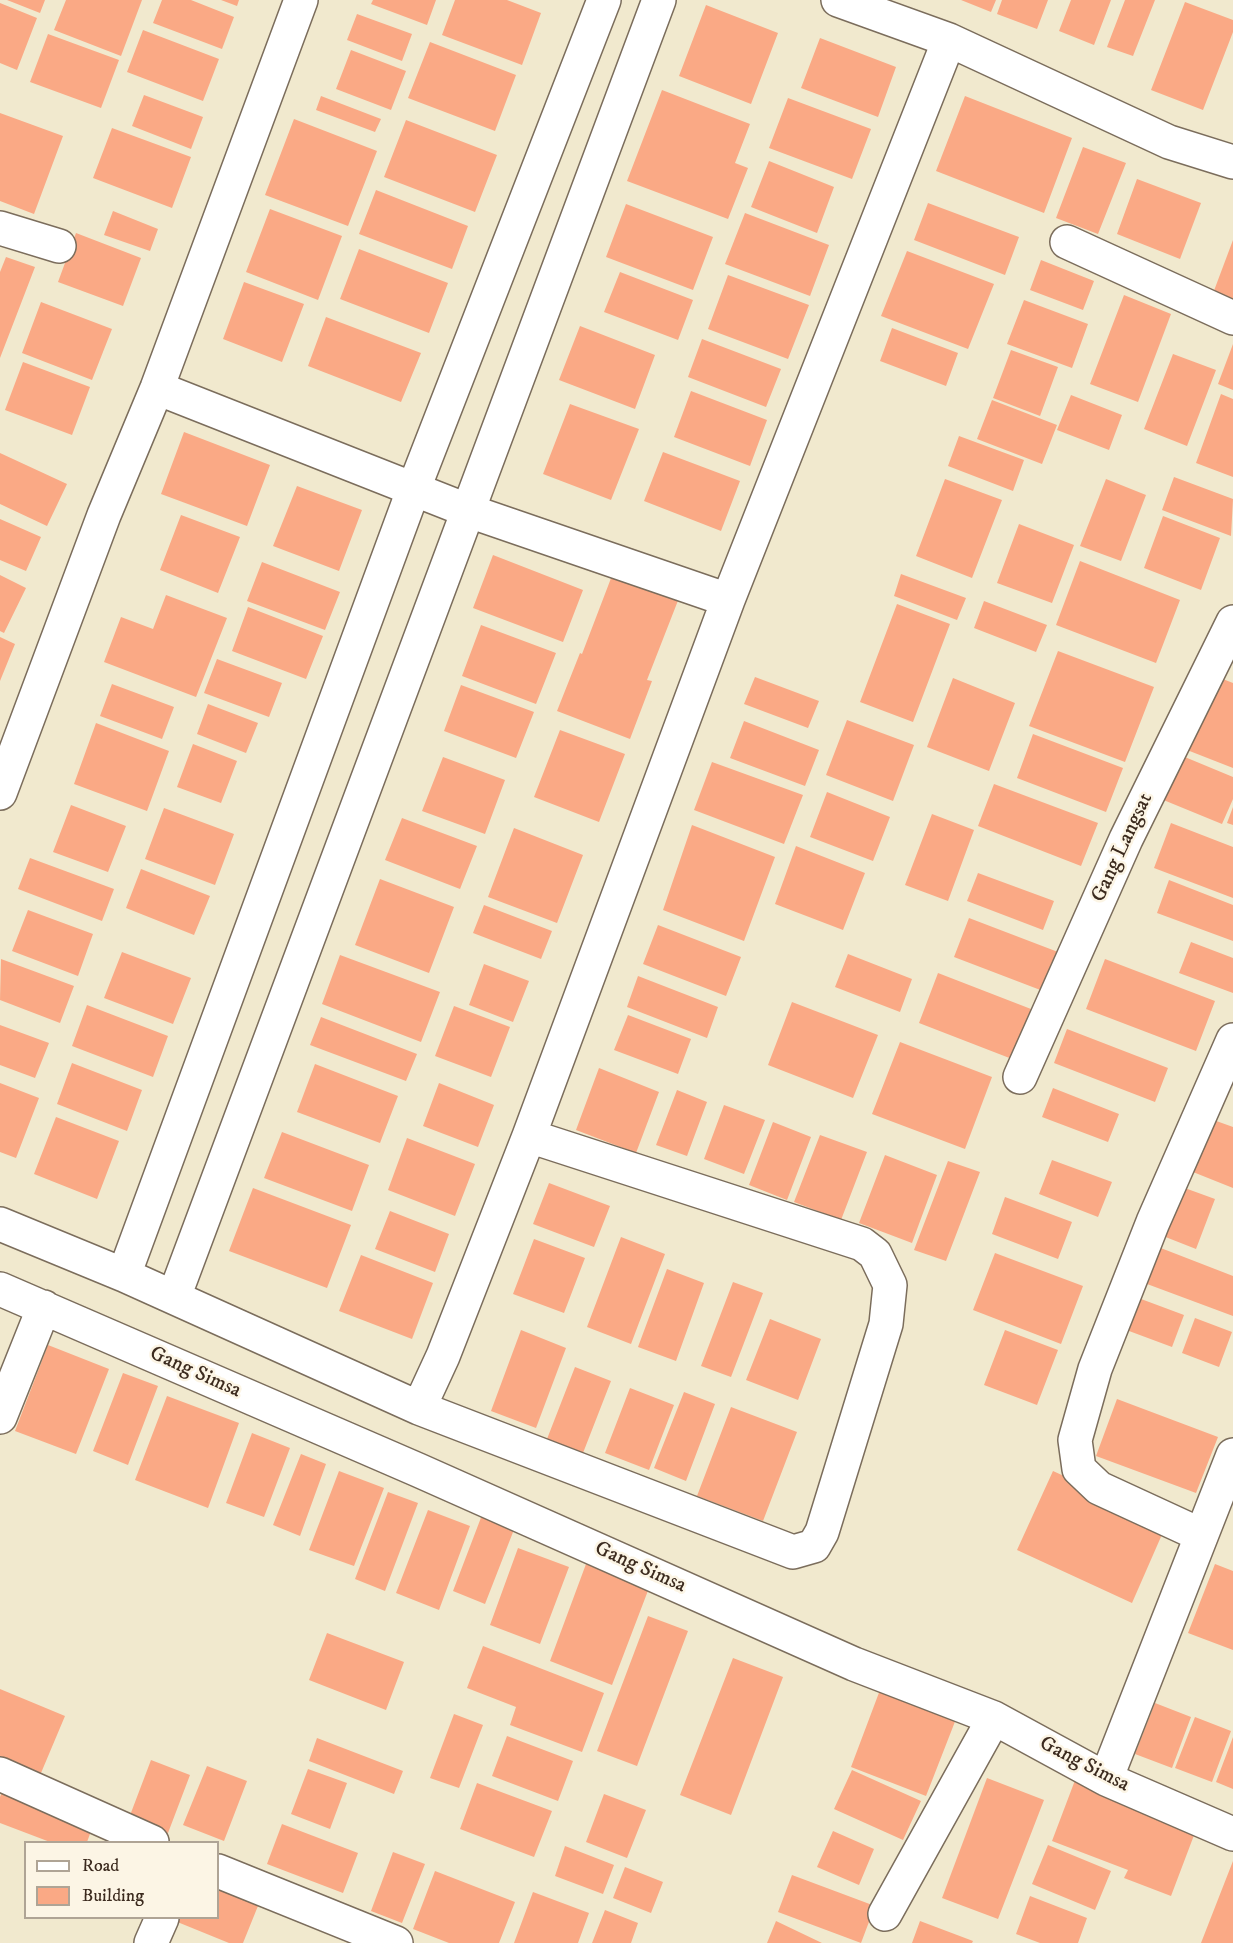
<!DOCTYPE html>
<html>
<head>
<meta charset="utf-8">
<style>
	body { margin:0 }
	#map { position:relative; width:1233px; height:1943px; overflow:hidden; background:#f1e9ce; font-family:"IM FELL DW Pica",serif }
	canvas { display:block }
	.legend { position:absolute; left:24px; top:1841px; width:195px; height:78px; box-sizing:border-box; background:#fcf5e5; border:2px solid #afa495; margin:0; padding:8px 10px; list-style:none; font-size:18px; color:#3b2a1e }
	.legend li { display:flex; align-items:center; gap:12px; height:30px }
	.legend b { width:30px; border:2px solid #afa495 }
</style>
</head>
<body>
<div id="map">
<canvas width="1233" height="1943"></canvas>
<ul class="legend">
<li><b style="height:8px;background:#fff"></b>Road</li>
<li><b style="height:16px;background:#faa985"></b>Building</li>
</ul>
</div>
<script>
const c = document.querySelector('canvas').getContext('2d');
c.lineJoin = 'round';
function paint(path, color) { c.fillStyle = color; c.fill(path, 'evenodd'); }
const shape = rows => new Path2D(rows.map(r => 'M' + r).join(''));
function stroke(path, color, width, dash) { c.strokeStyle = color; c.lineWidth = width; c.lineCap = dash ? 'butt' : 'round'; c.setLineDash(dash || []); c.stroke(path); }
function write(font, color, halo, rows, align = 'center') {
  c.font = font + ' "IM FELL DW Pica",serif'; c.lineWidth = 5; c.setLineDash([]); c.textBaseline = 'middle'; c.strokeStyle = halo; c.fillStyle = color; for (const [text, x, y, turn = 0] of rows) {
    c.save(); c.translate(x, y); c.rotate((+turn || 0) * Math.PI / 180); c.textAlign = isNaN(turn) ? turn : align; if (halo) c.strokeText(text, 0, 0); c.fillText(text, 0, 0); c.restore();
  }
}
const building = shape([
	[7,0,45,0,40,13],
	[66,0,142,0,121,56,54,30],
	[162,0,191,0,234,17,222,49,153,23],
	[221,0,239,0,237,6],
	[373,0,436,0,427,25,371,4],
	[455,0,507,0,541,13,522,65,442,35],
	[961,0,996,0,991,12],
	[1002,0,1048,0,1037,29,997,14],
	[1071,0,1111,0,1094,45,1059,31],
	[1125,0,1155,0,1133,56,1107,47],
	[1185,2,1233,20,1233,32,1203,110,1151,90],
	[0,3,37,18,17,70,0,63],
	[706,5,778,33,751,104,679,76],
	[357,14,412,34,402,61,347,40],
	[143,30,219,59,203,101,127,72],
	[48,34,119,60,101,108,30,82],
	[820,38,896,67,878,117,801,88],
	[430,42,516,75,495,131,408,98],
	[351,50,406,71,391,110,336,89],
	[662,90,750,124,735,163,748,168,728,219,627,181],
	[144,95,203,117,191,149,132,126],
	[321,96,381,119,375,132,316,110],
	[965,96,1072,138,1044,213,936,171],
	[788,98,871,129,852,179,769,148],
	[0,113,63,136,34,214,0,201],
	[294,119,377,151,348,226,265,195],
	[406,120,497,155,475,212,384,177],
	[112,128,191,157,172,208,93,178],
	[1083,147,1126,163,1098,234,1056,218],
	[769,161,834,187,817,233,751,207],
	[1137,179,1201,203,1180,259,1117,234],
	[376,190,468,226,452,269,359,234],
	[928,203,1019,237,1005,275,914,240],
	[626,204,713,237,693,290,606,257],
	[270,209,342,236,318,300,246,272],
	[113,211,158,229,150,251,104,235],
	[745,213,829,245,810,296,725,264],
	[76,233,141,258,123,306,58,282],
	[1233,240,1233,304,1212,296],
	[359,249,448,283,429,333,340,299],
	[907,251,994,284,968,349,881,316],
	[6,257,35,267,0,358,0,272],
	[1041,260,1094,281,1083,310,1030,290],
	[620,272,693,300,678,340,604,312],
	[728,275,809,305,788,359,708,329],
	[244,282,304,304,282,362,223,339],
	[1124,295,1171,314,1138,402,1090,384],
	[1024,300,1088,324,1072,368,1007,344],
	[41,302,112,329,92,380,22,353],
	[326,317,421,353,401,402,308,366],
	[580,326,655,355,635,409,559,380],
	[892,328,958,353,946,386,880,361],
	[702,339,781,369,766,407,688,377],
	[1233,344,1233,390,1218,384],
	[1011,350,1058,367,1040,416,993,398],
	[1173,354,1216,370,1187,446,1144,429],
	[23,362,90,387,72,435,5,410],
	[691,391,767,420,750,466,674,437],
	[1221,394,1233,399,1233,477,1196,463],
	[1071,395,1122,415,1109,450,1057,430],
	[992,400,1057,425,1042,464,977,439],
	[570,404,639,429,611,500,543,474],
	[184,432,270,465,247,526,161,494],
	[959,436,1024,460,1013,491,948,466],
	[663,452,740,481,721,531,644,501],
	[0,453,67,484,47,526,0,504],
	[1174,477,1233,499,1231,536,1162,510],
	[945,479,1002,500,972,578,916,556],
	[1106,479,1146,495,1121,561,1080,546],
	[297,486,362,510,339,571,273,546],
	[181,515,240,537,218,593,160,570],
	[1163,516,1220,538,1201,590,1144,568],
	[0,519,41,537,26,571,0,560],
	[1019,524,1074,545,1052,603,997,583],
	[493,555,583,590,563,642,473,608],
	[1080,561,1180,600,1156,663,1056,625],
	[262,562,340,592,325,630,247,601],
	[613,573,679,598,647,680,652,681,630,739,557,711,580,653,582,654],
	[901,574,966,598,957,620,894,596],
	[0,575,26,588,4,633,0,631],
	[166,595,227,618,196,697,104,662,121,617,153,629],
	[984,601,1047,625,1036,652,974,628],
	[897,604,950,624,913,722,860,702],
	[248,607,323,636,306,679,232,651],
	[481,625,556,653,536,704,462,676],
	[0,637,15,644,0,681],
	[1058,651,1154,687,1125,762,1029,726],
	[217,659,282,683,269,717,204,693],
	[1215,676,1233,683,1233,768,1187,750],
	[755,677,819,701,808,728,744,704],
	[953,678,1015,703,989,771,927,747],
	[112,684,174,707,162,739,100,716],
	[461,685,534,712,516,758,444,731],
	[208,704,258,723,246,753,197,734],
	[847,720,914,745,893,801,826,775],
	[744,721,819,750,805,786,730,758],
	[96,723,169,751,147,811,74,784],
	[560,730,625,754,599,822,534,797],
	[1033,734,1123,768,1106,812,1017,778],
	[193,744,237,761,221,803,177,787],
	[1180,755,1233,777,1233,799,1222,824,1161,799],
	[443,757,505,780,485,834,422,811],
	[712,762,803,795,784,844,694,810],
	[994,784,1098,823,1081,866,978,826],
	[827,792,890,817,873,861,810,837],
	[71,805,126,826,108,872,53,852],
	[1233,807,1233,825,1227,823],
	[164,808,234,834,215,885,145,859],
	[932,814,974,830,948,901,905,885],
	[402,818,477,846,460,889,385,860],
	[1171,823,1233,847,1233,898,1154,868],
	[692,825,775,857,744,941,663,910],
	[514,828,583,855,557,923,488,897],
	[796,846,865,873,843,930,775,904],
	[30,858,114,889,102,921,18,889],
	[141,869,210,896,194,935,126,908],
	[978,873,1054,901,1043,930,967,901],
	[380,879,454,907,429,973,355,945],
	[1169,880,1233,905,1233,941,1157,913],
	[484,905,552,931,541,959,473,933],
	[28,910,93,934,78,976,12,951],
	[969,918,1058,952,1043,991,954,957],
	[658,925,741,957,726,996,643,964],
	[1191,942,1233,958,1233,993,1179,973],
	[122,952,191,978,173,1024,104,998],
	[848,954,912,979,900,1012,835,987],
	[340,955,440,992,421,1042,322,1004],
	[1,959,74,986,60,1023,0,1000],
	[1105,959,1215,1001,1196,1051,1086,1009],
	[484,964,529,981,513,1022,469,1005],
	[938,973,1031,1009,1012,1059,919,1023],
	[638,976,718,1007,707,1038,627,1007],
	[792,1002,878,1035,853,1098,768,1065],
	[87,1005,168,1036,153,1077,72,1046],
	[454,1006,510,1027,491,1077,435,1056],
	[628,1015,691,1039,678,1074,614,1050],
	[321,1017,417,1054,406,1081,310,1045],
	[0,1025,49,1043,35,1078,0,1065],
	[1067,1029,1168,1068,1155,1102,1054,1063],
	[900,1042,992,1077,965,1149,872,1114],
	[72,1063,142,1090,127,1131,57,1104],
	[315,1064,398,1096,380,1143,297,1112],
	[599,1068,659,1092,636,1153,576,1130],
	[0,1083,39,1098,16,1158,0,1152],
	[439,1083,494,1105,478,1147,423,1126],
	[1053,1088,1119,1114,1108,1142,1042,1117],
	[677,1090,707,1102,687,1156,656,1145],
	[724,1105,765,1120,744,1174,704,1159],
	[56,1117,119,1141,97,1199,34,1174],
	[1208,1118,1233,1127,1233,1188,1188,1170],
	[773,1122,811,1137,787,1200,749,1185],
	[282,1132,369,1165,352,1211,264,1178],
	[820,1135,867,1152,841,1220,794,1202],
	[407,1138,475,1164,455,1216,388,1190],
	[885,1155,937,1175,912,1243,859,1223],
	[1052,1160,1112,1182,1098,1217,1039,1194],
	[948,1161,980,1172,946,1261,914,1250],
	[549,1183,610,1206,594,1247,533,1224],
	[1182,1187,1215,1199,1196,1249,1163,1236],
	[253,1188,351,1225,327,1288,229,1251],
	[1005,1197,1072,1222,1058,1259,992,1234],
	[390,1211,449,1234,435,1272,375,1249],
	[621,1237,665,1254,631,1344,587,1327],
	[534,1239,585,1258,564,1313,513,1294],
	[1153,1245,1233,1276,1233,1316,1139,1281],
	[995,1253,1083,1286,1061,1344,973,1310],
	[361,1255,433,1283,412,1339,339,1311],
	[667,1269,704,1283,676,1361,638,1347],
	[733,1282,763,1293,731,1377,701,1366],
	[1133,1296,1184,1315,1172,1347,1121,1328],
	[1195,1318,1232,1332,1219,1367,1182,1353],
	[770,1319,821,1339,798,1400,746,1380],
	[521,1330,566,1348,536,1428,491,1411],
	[1005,1330,1058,1350,1037,1405,984,1385],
	[48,1345,109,1369,76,1454,15,1431],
	[575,1367,611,1381,583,1453,547,1439],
	[123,1373,158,1386,128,1465,93,1451],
	[630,1388,674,1405,649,1470,605,1453],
	[684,1392,715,1404,686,1481,654,1468],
	[167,1396,239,1423,208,1508,135,1480],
	[1117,1399,1218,1437,1196,1493,1096,1456],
	[731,1407,797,1432,763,1521,697,1496],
	[252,1433,290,1448,264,1517,226,1503],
	[301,1454,326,1464,300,1536,273,1525],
	[339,1471,384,1488,354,1566,309,1550],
	[1053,1471,1167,1523,1132,1603,1017,1550],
	[388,1492,418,1503,385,1591,355,1579],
	[428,1510,470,1526,439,1610,396,1593],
	[482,1515,515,1527,485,1604,453,1591],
	[518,1548,569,1567,540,1644,490,1625],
	[586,1564,649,1588,612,1685,550,1661],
	[1215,1564,1233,1571,1233,1650,1188,1633],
	[648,1616,688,1631,637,1766,597,1751],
	[327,1633,404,1662,386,1710,309,1680],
	[483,1646,604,1693,582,1752,510,1725,516,1707,467,1688],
	[733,1658,783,1677,731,1815,680,1795],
	[0,1689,65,1716,41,1773,0,1756],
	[880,1690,956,1719,926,1796,851,1767],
	[1155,1703,1191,1717,1172,1768,1135,1754],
	[454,1714,483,1725,459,1788,430,1778],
	[1195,1717,1231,1731,1212,1782,1175,1768],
	[507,1736,573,1761,558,1801,492,1776],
	[1233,1737,1233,1789,1216,1782],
	[317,1738,403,1771,394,1794,309,1761],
	[151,1760,190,1775,168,1833,129,1818],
	[207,1766,247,1781,224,1841,183,1825],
	[308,1769,347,1783,330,1829,291,1814],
	[852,1770,921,1801,903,1840,834,1809],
	[1077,1775,1199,1822,1171,1896,1124,1878,1128,1870,1052,1841],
	[987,1778,1044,1800,998,1919,942,1898],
	[477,1783,552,1811,534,1857,460,1829],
	[3,1789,94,1823,87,1842,50,1842,0,1823,0,1797],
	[604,1794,646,1810,627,1858,586,1842],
	[282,1824,358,1853,343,1893,267,1864],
	[833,1831,874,1849,859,1885,817,1867],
	[1048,1845,1111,1871,1095,1910,1032,1884],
	[565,1846,614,1865,603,1894,555,1876],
	[393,1852,425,1864,402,1923,371,1911],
	[1233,1861,1233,1943,1201,1943],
	[625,1867,663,1882,651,1913,613,1898],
	[435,1871,515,1902,499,1943,449,1943,413,1929],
	[792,1875,875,1906,861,1943,778,1912],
	[218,1878,262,1896,243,1943,229,1943,170,1919,218,1918],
	[533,1892,589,1913,578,1943,514,1943],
	[1030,1896,1087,1918,1078,1943,1040,1943,1016,1934],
	[605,1910,638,1923,631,1943,592,1943],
	[776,1921,822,1943,767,1943],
	[920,1921,973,1941,972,1943,912,1943]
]);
const minor = shape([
	[838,0,949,40,1169,142,1233,162],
	[0,228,59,246],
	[1067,242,1233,318],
	[157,388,469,511,728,600],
	[0,793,104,515,157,388,301,0],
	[1020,1077,1126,839,1233,622],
	[0,1224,124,1275,419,1408,793,1552,814,1546,822,1532,886,1324,890,1285,875,1254,862,1244,529,1136],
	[124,1275,414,488,604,0],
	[0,1289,418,1470,854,1664,994,1718,1106,1779,1233,1834],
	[174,1297,659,0],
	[419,1408,443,1356,529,1136,728,600,949,40],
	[0,1417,44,1307],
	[1201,1535,1099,1488,1079,1469,1075,1440,1095,1369,1153,1222,1233,1040],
	[0,1774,152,1842],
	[1106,1779,1233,1455],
	[218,1871,396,1943],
	[885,1914,994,1718],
	[151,1943,162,1918]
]);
const streetNames = [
	["Gang Langsat",1123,848,-65],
	["Gang Simsa",195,1373,24],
	["Gang Simsa",640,1568,24],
	["Gang Simsa",1084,1765,27]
];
paint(building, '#faa985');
stroke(minor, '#7b6d5c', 36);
stroke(minor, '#fff', 33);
write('21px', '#3b2a1e', '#fcf5e5', streetNames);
</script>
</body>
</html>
